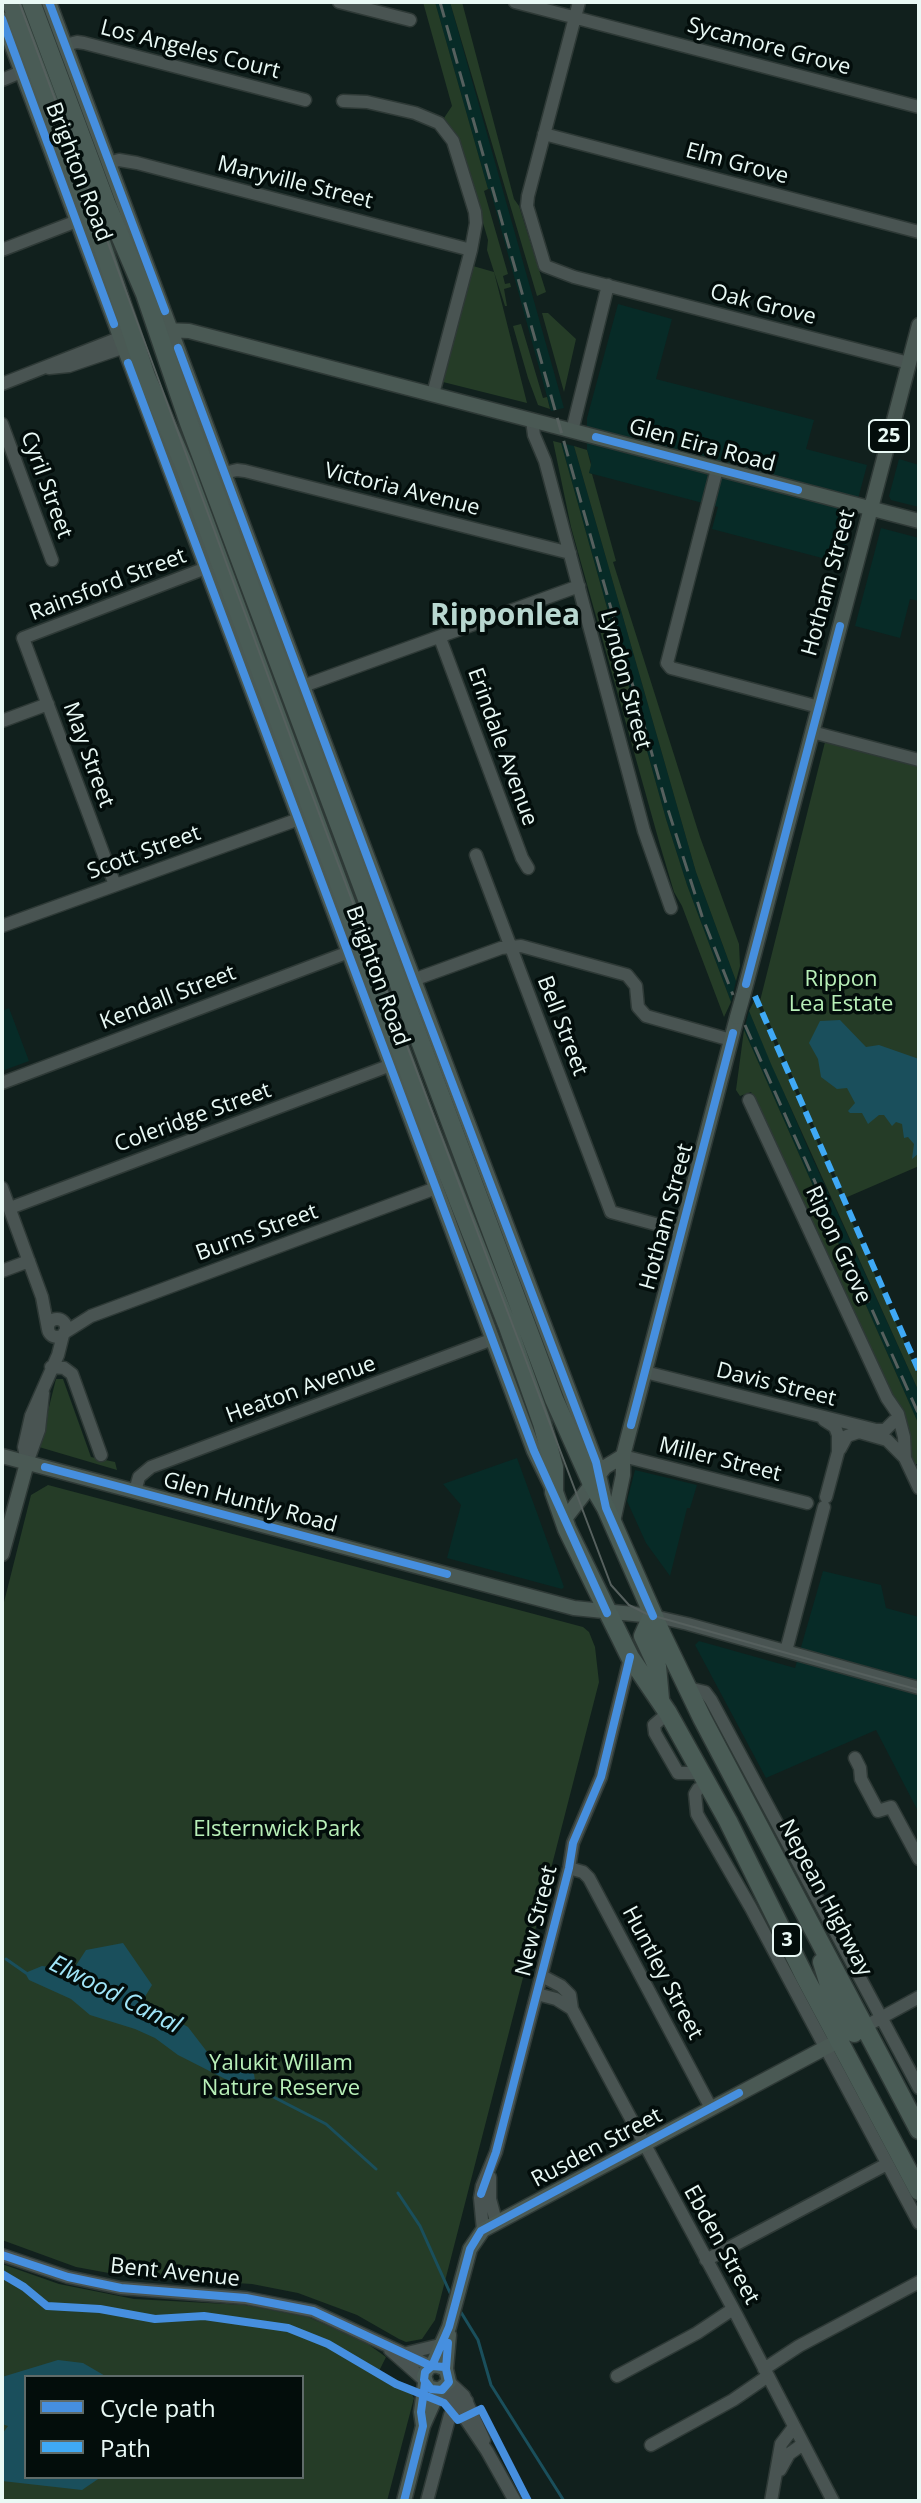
<!DOCTYPE html>
<html>
<head>
<meta charset="utf-8">
<style>
	body { margin:0 }
	#map { position:relative; width:921px; height:2503px; overflow:hidden; background:#11201d; font-family:"Open Sans",sans-serif }
	canvas { display:block }
	.frame { position:absolute; inset:0; border:4px solid #e9f9f5; pointer-events:none }
	.legend { position:absolute; left:24px; top:2375px; width:280px; height:104px; box-sizing:border-box; background:#030d0b; border:2px solid #5f6b69; margin:0; padding:10px 14px; list-style:none; font-size:24px; color:#e9f9f5 }
	.legend li { display:flex; align-items:center; gap:16px; height:40px }
	.legend b { width:40px; border:2px solid #5f6b69 }
</style>
</head>
<body>
<div id="map">
<canvas width="921" height="2503"></canvas>
<div class="frame"></div>
<ul class="legend">
<li><b style="height:10px;background:#468fdf"></b>Cycle path</li>
<li><b style="height:10px;background:#3fa9f5"></b>Path</li>
</ul>
</div>
<script>
const c = document.querySelector('canvas').getContext('2d');
c.lineJoin = 'round';
function paint(path, color) { c.fillStyle = color; c.fill(path, 'evenodd'); }
const shape = rows => new Path2D(rows.map(r => 'M' + r).join(''));
function stroke(path, color, width, dash) { c.strokeStyle = color; c.lineWidth = width; c.lineCap = dash ? 'butt' : 'round'; c.setLineDash(dash || []); c.stroke(path); }
function write(font, color, halo, rows, align = 'center') {
  c.font = font + ' "Open Sans",sans-serif'; c.lineWidth = 7; c.setLineDash([]); c.textBaseline = 'middle'; c.strokeStyle = halo; c.fillStyle = color; for (const [text, x, y, turn = 0] of rows) {
    c.save(); c.translate(x, y); c.rotate((+turn || 0) * Math.PI / 180); c.textAlign = isNaN(turn) ? turn : align; if (halo) c.strokeText(text, 0, 0); c.fillText(text, 0, 0); c.restore();
  }
}
const built = shape([
	[435,2,450,2,564,408,551,411,490,189,488,189],
	[618,304,672,319,656,379,814,420,806,449,867,465,841,563,712,529,718,507,589,473,591,462,587,450,587,418],
	[561,443,574,446,696,872,736,981,731,1002,687,885,666,819],
	[899,459,919,465,919,507,891,500,889,496],
	[881,528,919,538,919,601,910,599,900,638,855,626],
	[9,1008,29,1061,2,1071,2,1011],
	[749,1011,807,1146,919,1392,919,1425,744,1030],
	[517,1458,564,1587,562,1589,447,1558,461,1505,443,1484],
	[635,1470,697,1485,690,1508,687,1508,670,1576,646,1543,627,1501],
	[823,1571,881,1585,886,1608,919,1617,919,1813,876,1730,766,1778,695,1645,699,1641,795,1668]
]);
const green = shape([
	[423,2,435,2,488,189,484,191,508,274,503,276,505,284,510,283,511,287,504,289,507,306,505,306,487,250,488,240,472,185,453,133,444,118,452,106],
	[450,2,462,2,514,199,519,206,546,292,537,296],
	[473,266,494,272,527,403,443,382],
	[542,313,548,313,576,339,564,392],
	[521,324,543,398,547,397,550,409,538,405,528,378,513,326],
	[553,441,561,443,666,819,687,885,731,1002,724,1017,682,906,674,892,660,845,571,527],
	[574,446,587,450,591,465,589,473,592,474,616,561,613,562,700,837,739,944,740,966,736,981,696,872],
	[825,742,919,767,919,1166,845,1198,760,1001],
	[755,999,919,1376,919,1392,771,1064,749,1011],
	[744,1030,919,1425,919,1464,914,1464,907,1440,841,1286,751,1092,740,1096,736,1090],
	[56,1379,63,1379,91,1457,115,1462,117,1470,39,1447],
	[48,1485,583,1627,589,1632,595,1647,599,1682,435,2320,422,2339,406,2342,399,2339,357,2315,298,2293,252,2284,125,2276,76,2267,2,2240,2,1610,31,1495],
	[2,2264,59,2284,134,2299,245,2305,308,2317,365,2342,386,2357,379,2371,407,2385,414,2398,387,2501,2,2501],
	[26,2377,302,2377,302,2477,26,2477]
]);
const water = shape([
	[840,1020,866,1047,879,1045,919,1059,919,1153,912,1159,914,1144,908,1137,904,1138,902,1124,896,1122,892,1126,884,1115,879,1115,868,1124,862,1113,850,1113,848,1111,855,1103,847,1088,837,1089,821,1077,818,1059,809,1043,820,1021],
	[123,1943,152,1985,143,2000,151,2013,164,2014,188,2027,211,2057,254,2074,256,2087,239,2086,178,2055,155,2038,135,2029,90,2015,71,1999,29,1980,25,1973,42,1966,73,1970,86,1950],
	[58,2360,83,2363,107,2377,26,2377,26,2477,101,2477,82,2490,2,2481,2,2434,8,2426,2,2424,2,2377]
]);
const stream = shape([
	[6,1959,26,1973],
	[254,2087,326,2124,376,2169],
	[398,2193,420,2226,451,2295],
	[459,2309,478,2340,491,2385,564,2501]
]);
const minor = shape([
	[339,2,410,20],
	[515,2,919,107],
	[579,2,528,196,527,206,545,266,574,277,909,363],
	[65,45,77,42,84,43,305,100],
	[2,80,21,72],
	[343,101,367,102,415,113,439,123,453,141,475,212,476,223,471,250,433,394],
	[544,134,919,232],
	[109,163,119,160,137,163,471,250],
	[2,250,77,221],
	[49,368,69,366,122,348],
	[2,384,119,338],
	[532,420,534,435,545,461,644,831,671,908],
	[2,424,52,560],
	[572,431,608,285],
	[717,469,667,663,671,668,819,707],
	[224,473,237,470,245,471,570,553],
	[440,638,522,858,528,868],
	[303,686,579,586],
	[2,721,48,704],
	[812,732,919,760],
	[476,855,611,1212,681,1231],
	[115,885,23,638,206,568],
	[2,926,299,819],
	[413,980,501,948,521,946,627,975,636,986,638,1007,646,1016,731,1040],
	[2,1083,349,952],
	[749,1100,887,1398,898,1414,904,1437,905,1458],
	[2,1188,42,1297,48,1329],
	[10,1208,391,1065],
	[2,1271,29,1261],
	'48 1328a9 9 0 1 1 18 0a9 9 0 1 1-18 0Z',
	[64,1333,91,1316,436,1188],
	[51,1367,64,1368,72,1374,101,1455],
	[645,1372,876,1430,885,1430,894,1421],
	[824,1420,835,1427,838,1435,838,1452,826,1497],
	[840,1449,847,1436,859,1432,887,1440,905,1458],
	[903,1454,919,1488],
	[623,1456,807,1503],
	[27,1463,24,1447,31,1416,58,1355,63,1335],
	[27,1463,39,1430,43,1393],
	[135,1491,139,1477,151,1467,493,1339],
	[653,1616,688,1624,919,1688],
	[786,1651,824,1507],
	[688,1688,705,1692,711,1700,919,2088],
	[668,1713,654,1725,655,1733,678,1773,700,1773],
	[855,1758,860,1768,861,1779,878,1811,891,1807,919,1859],
	[707,1785,698,1789,695,1794,697,1814,751,1908,919,2223],
	[569,1868,583,1872,589,1878,711,2108],
	[542,1976,561,1986,570,1995,572,2009,737,2316,833,2501],
	[537,1994,556,1999,572,2009],
	[866,2026,919,1997],
	[490,2177,490,2199,496,2221],
	[483,2230,480,2198,482,2186,496,2152,569,1868,573,1843,601,1777,630,1657],
	[2,2255,68,2277,121,2288,246,2298,313,2311,431,2366],
	[706,2260,887,2164],
	[390,2350,424,2380],
	[407,2353,440,2345],
	[764,2369,799,2346,919,2282],
	[617,2376,697,2333,733,2309],
	[449,2382,464,2396,484,2440],
	[442,2390,450,2396,487,2451,515,2501],
	[651,2445,733,2400,768,2376],
	[780,2470,789,2454,803,2444],
	[427,2501,450,2415,467,2401],
	[771,2501,781,2444,794,2427]
]);
const major = shape([
	[49,2,303,686,596,1462,605,1501],
	[2,19,534,1451,554,1492],
	[163,330,189,331,919,521],
	[743,996,919,325],
	[2,1456,574,1608,653,1616],
	[564,1520,605,1467,623,1456],
	[613,1522,623,1475,623,1456,737,1017],
	[2,1554,27,1463],
	[432,2366,449,2327,470,2249,483,2230,838,2041],
	[446,2369,435,2365,428,2368,424,2376,428,2387,439,2390,449,2382,446,2369,449,2335],
	[423,2426,439,2390],
	[404,2501,423,2426,421,2412,425,2383]
]);
const highway = shape([
	[11,2,99,236,146,376,184,465,425,1116,508,1327,542,1423,554,1467,554,1492,567,1529,630,1657,668,1713,728,1821,805,1977,919,2191],
	[31,2,106,203,145,294,189,423,554,1399,592,1484,606,1508,662,1635,702,1718,919,2130],
	[652,1616,643,1636,657,1666,660,1699],
	[822,1962,830,1988,854,2033]
]);
const tram = shape([
	[19,2,308,784,611,1585,629,1605,647,1614,919,1690]
]);
const rail = shape([
	[440,2,665,800,702,916,733,995],
	[745,1025,919,1415]
]);
const majorBridge = shape([
	[737,1017,743,996]
]);
const quiet = shape([
	[755,996,919,1371]
]);
const cycleway = shape([
	[49,2,165,311],
	[2,19,114,324],
	[178,348,413,980,596,1462,606,1508,653,1616],
	[128,363,534,1451,607,1613],
	[596,437,798,490],
	[746,984,840,626],
	[631,1425,733,1033],
	[45,1467,447,1574],
	[481,2194,496,2152,569,1868,573,1843,601,1777,630,1657],
	[2,2255,68,2277,121,2288,246,2298,313,2311,431,2366],
	[2,2274,24,2287,47,2306,100,2309,155,2319,204,2316,288,2328,328,2344,396,2384,444,2403,458,2420,481,2409,528,2501],
	[432,2366,449,2327,470,2249,481,2231,739,2093],
	[444,2367,432,2366,425,2372,424,2380,431,2389,442,2390,449,2382,446,2369,448,2343],
	[404,2501,423,2426,421,2412,425,2383]
]);
const shields = [
	[889,436,40],
	[787,1940,28]
];
const shieldNames = [
	["25",889,436],
	["3",787,1940]
];
const streetNames = [
	["Sycamore Grove",769,47,15],
	["Los Angeles Court",190,50,14],
	["Elm Grove",737,164,15],
	["Brighton Road",78,172,69],
	["Maryville Street",295,183,14],
	["Oak Grove",763,305,14],
	["Glen Eira Road",702,446,15],
	["Cyril Street",46,485,70],
	["Victoria Avenue",402,490,14],
	["Hotham Street",829,583,-75],
	["Rainsford Street",108,585,-21],
	["Lyndon Street",625,680,75],
	["Erindale Avenue",502,747,70],
	["May Street",88,755,70],
	["Scott Street",144,853,-20],
	["Brighton Road",377,976,70],
	["Kendall Street",168,998,-21],
	["Bell Street",562,1026,69],
	["Coleridge Street",193,1118,-20],
	["Hotham Street",667,1217,-75],
	["Burns Street",257,1233,-20],
	["Ripon Grove",838,1245,65],
	["Davis Street",776,1385,14],
	["Heaton Avenue",301,1390,-20],
	["Miller Street",720,1460,14],
	["Glen Huntly Road",250,1503,15],
	["Nepean Highway",825,1898,62],
	["New Street",537,1921,-76],
	["Huntley Street",662,1973,62],
	["Rusden Street",597,2148,-28],
	["Ebden Street",721,2245,61],
	["Bent Avenue",175,2273,6]
];
const parkNames = [
	["Rippon",841,980],
	["Lea Estate",841,1005],
	["Elsternwick Park",277,1830],
	["Yalukit Willam",281,2064],
	["Nature Reserve",281,2089]
];
const waterNames = [
	["Elwood Canal",115,1995,27]
];
const districtNames = [
	["Ripponlea",505,616]
];
paint(built, '#072b27');
paint(green, '#253c27');
paint(water, '#1a4f5c');
stroke(stream, '#1a4f5c', 3);
stroke(minor, '#2e3936', 15);
stroke(major, '#2e3936', 17);
stroke(highway, '#2e3936', 21);
stroke(minor, '#495452', 12);
stroke(major, '#4a5954', 14);
stroke(highway, '#4a5c56', 18);
stroke(tram, '#56605e', 2);
stroke(rail, '#56605e', 3, [16, 8]);
stroke(majorBridge, '#2e3936', 17, []);
stroke(majorBridge, '#4a5954', 14);
stroke(quiet, '#3fa9f5', 6, [12, 6]);
stroke(cycleway, '#468fdf', 8);
for (const [x, y, w] of shields) { const box = new Path2D(); box.roundRect(x - w / 2, y - 16, w, 32, 6); c.fillStyle = '#030d0b'; c.fill(box); stroke(box, '#e9f9f5', 2); }
write('bold 20px', '#e9f9f5', null, shieldNames);
write('22px', '#e9f9f5', '#030d0b', streetNames);
write('22px', '#b8efb8', '#030d0b', parkNames);
write('italic 24px', '#a0e5f8', '#030d0b', waterNames);
write('bold 30px', '#b8d7d0', '#030d0b', districtNames);
</script>
</body>
</html>
